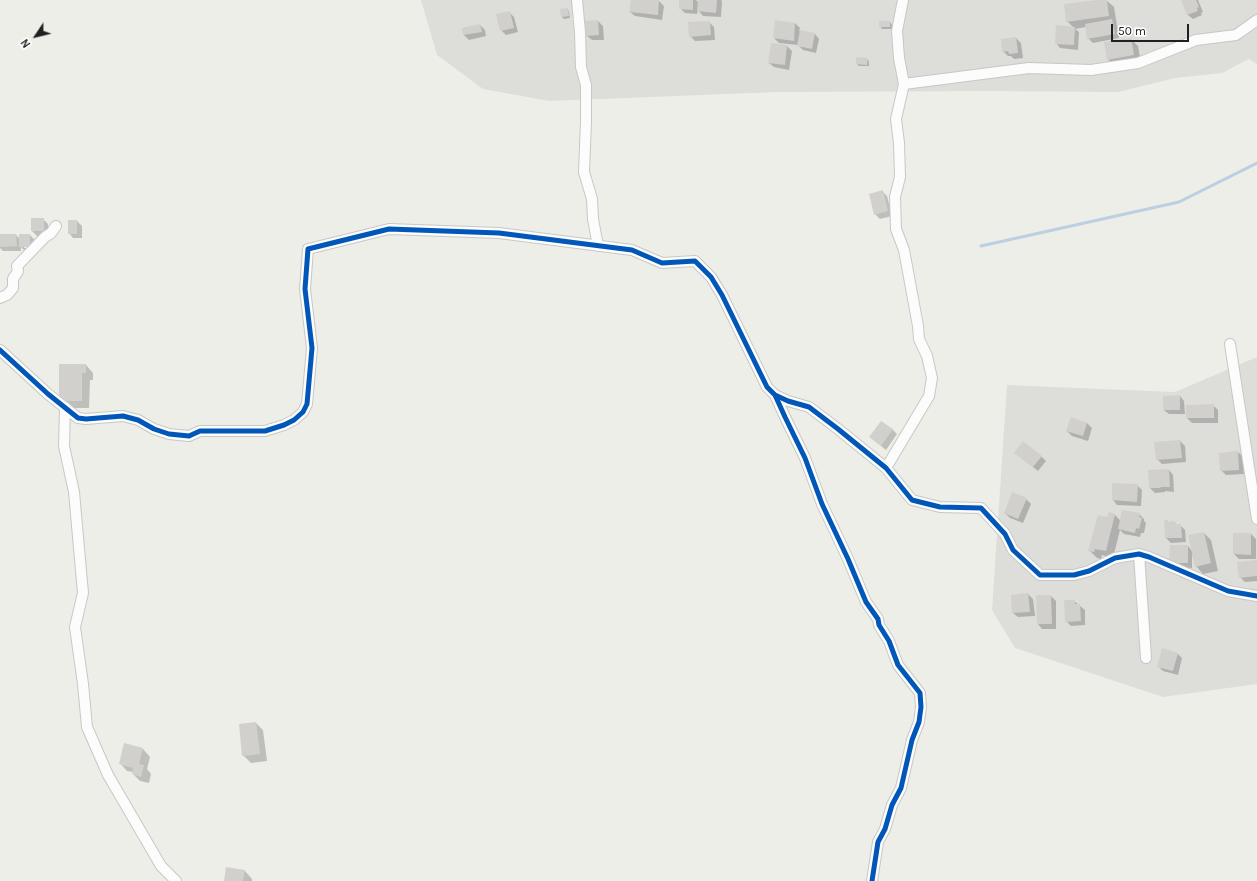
<!DOCTYPE html>
<html>
<head>
<meta charset="utf-8">
<style>
	body { margin:0 }
	#map { position:relative; width:1257px; height:881px; overflow:hidden; background:#eeeee9; font-family:Karla,sans-serif }
	canvas { display:block }
	.north { position:absolute; left:16px; top:16px; width:40px; height:40px; -webkit-text-stroke:3px #fff; paint-order:stroke; rotate:235deg; font-size:11px; font-weight:700; line-height:16px; text-align:center; color:#202020 }
	.north::after { content:''; display:block; margin:auto; width:14px; height:18px; background:#202020; clip-path:polygon(50% 0,100% 100%,50% 72%,0 100%) }
	.scale { position:absolute; left:1111px; top:24px; width:78px; height:18px; box-sizing:border-box; border:2px solid #202020; border-top:0; padding-left:5px; font-size:12px; line-height:14px; white-space:nowrap; color:#202020; -webkit-text-stroke:3px #fff; paint-order:stroke }
</style>
</head>
<body>
<div id="map">
<canvas width="1257" height="881"></canvas>
<div class="north">N</div>
<div class="scale">50 m</div>
</div>
<script>
const c = document.querySelector('canvas').getContext('2d');
c.lineJoin = 'round';
function paint(path, color) { c.fillStyle = color; c.fill(path, 'evenodd'); }
const shape = rows => new Path2D(rows.map(r => 'M' + r).join(''));
function stroke(path, color, width, dash) { c.strokeStyle = color; c.lineWidth = width; c.lineCap = dash ? 'butt' : 'round'; c.setLineDash(dash || []); c.stroke(path); }
const residential = shape([
	[421,0,1257,0,1257,64,1249,59,1222,73,1175,78,1118,92,989,91,778,92,549,101,483,89,437,55],
	[1257,357,1257,684,1163,697,1015,648,992,610,1007,385,1175,392]
]);
const shadow = shape([
	[632,0,659,1,664,6,662,20,635,16,630,12],
	[680,0,696,0,699,3,699,0,721,0,722,1,721,17,703,16,698,10,697,14,685,13,680,8],
	[1104,0,1106,0,1114,7,1119,38,1093,43,1088,38,1086,27,1075,29,1079,32,1078,50,1060,48,1056,43,1073,27,1067,21],
	[1182,0,1198,0,1203,12,1201,13,1202,15,1193,19,1188,15],
	[567,9,569,11,570,18,564,19,562,17,561,10],
	[509,12,514,17,518,32,506,35,501,30],
	[598,21,603,26,604,40,592,40,587,36],
	[709,22,714,27,715,40,695,41,690,36],
	[890,22,892,25,892,29,882,29,880,26],
	[795,23,800,28,799,31,815,34,819,39,816,53,803,50,798,45,779,43,774,38],
	[480,25,485,30,486,36,469,40,464,35,463,28],
	[1016,38,1021,43,1023,58,1014,59,1011,56,1008,56,1003,51],
	[1131,39,1138,46,1141,63,1115,67,1108,59],
	[772,44,787,46,792,51,789,70,774,67,769,63],
	[867,59,869,61,869,66,859,66,857,64],
	[882,191,887,196,892,216,880,219,875,214],
	[43,219,48,224,48,236,37,236,32,231],
	[77,221,82,226,82,238,73,238,69,233],
	[0,235,16,235,20,239,30,235,35,240,35,246,24,246,24,248,35,248,25,251,21,247,21,251,3,251,0,248],
	[86,365,93,373,93,380,90,380,89,408,67,408,60,400],
	[1180,396,1184,401,1185,414,1169,414,1164,410],
	[1213,405,1218,410,1218,423,1192,423,1187,418],
	[1087,423,1092,428,1088,441,1072,436,1067,431],
	[892,429,897,434,886,450,870,437],
	[1180,441,1185,446,1186,462,1162,464,1157,459],
	[1238,452,1243,457,1244,474,1226,475,1221,470],
	[1015,453,1041,456,1046,461,1038,471],
	[1169,470,1173,475,1174,492,1165,491,1165,492,1155,493,1150,488],
	[1137,485,1142,490,1141,506,1117,505,1113,500],
	[1026,499,1031,504,1023,523,1010,518,1005,513],
	[1139,514,1144,519,1144,521,1146,523,1144,533,1141,533,1140,537,1124,534,1120,530,1113,558,1102,555,1101,559,1097,558,1089,550,1108,519,1115,515,1121,521],
	[1167,521,1170,523,1174,522,1177,525,1180,525,1185,530,1186,542,1171,543,1166,538],
	[1204,533,1211,540,1218,571,1203,574,1196,566,1192,554,1192,568,1175,567,1171,546,1188,546,1192,551],
	[1251,534,1256,539,1256,559,1239,559,1234,554],
	[1257,561,1257,581,1245,582,1240,577],
	[1028,594,1033,599,1035,616,1018,617,1013,613],
	[1051,596,1056,601,1056,629,1042,629,1038,624],
	[1074,601,1085,610,1085,625,1071,626,1066,621],
	[1177,653,1182,658,1178,675,1163,671,1158,666],
	[256,723,263,730,267,761,251,763,243,755],
	[143,749,150,757,147,769,151,774,149,783,140,781,133,774,133,772,127,771,120,763],
	[245,871,252,879,252,881,225,881]
]);
const stream = shape([
	[981,246,1179,202,1257,163]
]);
const building = shape([
	[631,0,659,0,658,15,629,12],
	[679,0,693,0,693,10,679,9],
	[698,0,717,0,716,13,697,11],
	[1097,0,1107,0,1109,16,1066,22,1064,4],
	[1181,0,1196,0,1199,7,1197,8,1198,11,1187,15],
	[568,8,569,16,561,17,560,9],
	[510,11,514,28,500,31,496,14],
	[1112,19,1115,34,1087,39,1085,24],
	[598,20,599,35,586,36,585,21],
	[775,20,795,23,794,41,773,38],
	[710,21,711,35,689,37,688,22],
	[879,21,890,21,890,27,879,27],
	[480,24,482,32,463,35,462,28],
	[1056,25,1075,27,1074,45,1055,44],
	[800,30,815,33,812,49,797,46],
	[1016,37,1018,53,1009,54,1008,51,1002,52,1001,39],
	[1131,38,1134,55,1107,60,1104,42],
	[771,43,787,45,785,65,768,63],
	[856,57,868,58,867,65,856,64],
	[883,190,888,211,874,215,869,194],
	[31,218,44,218,44,231,31,231],
	[68,220,77,220,77,234,68,234],
	[0,234,16,234,17,246,0,247],
	[19,234,30,234,30,247,19,247],
	[59,364,86,364,86,373,82,373,82,401,59,401],
	[1180,395,1180,410,1163,410,1163,396],
	[1214,404,1214,418,1186,418,1186,405],
	[1071,417,1087,423,1083,436,1066,431],
	[881,421,893,429,881,446,869,437],
	[1180,440,1182,458,1156,460,1154,442],
	[1023,441,1042,456,1033,467,1014,453],
	[1238,451,1239,470,1220,471,1219,453],
	[1169,469,1170,487,1160,487,1161,488,1149,488,1148,470],
	[1112,483,1138,484,1137,502,1112,500],
	[1012,492,1027,498,1018,519,1004,513],
	[1122,510,1140,513,1139,517,1142,518,1139,529,1136,528,1135,533,1118,529],
	[1109,512,1115,514,1106,551,1095,549,1094,552,1088,551,1098,515,1107,517],
	[1164,520,1168,520,1168,522,1174,521,1175,524,1181,524,1182,538,1165,538],
	[1204,532,1211,563,1195,567,1188,535],
	[1233,533,1251,533,1251,555,1233,554],
	[1170,545,1188,545,1188,563,1169,563],
	[1257,560,1257,576,1239,578,1237,562],
	[1028,593,1030,612,1012,613,1011,595],
	[1036,595,1051,595,1052,624,1037,624],
	[1064,600,1075,600,1075,604,1080,604,1081,621,1065,622],
	[1162,648,1178,653,1173,671,1157,667],
	[256,722,260,754,242,756,239,724],
	[124,743,143,748,139,764,144,765,141,777,132,774,133,768,119,764],
	[226,867,245,870,243,881,224,881]
]);
const minor = shape([
	[577,0,580,32,581,67,586,85,586,121,584,172,592,199,593,219,598,246],
	[904,84,1029,68,1091,70,1138,63,1196,40,1236,35,1257,20],
	[0,298,7,295,13,288,13,279,18,271,17,266,45,237,51,233,56,226],
	[1230,344,1257,519],
	[0,350,48,394,78,418,86,419,123,416,138,420,154,429,169,434,189,436,200,431,265,431,284,425,294,420,303,412,307,404,312,348,305,289,308,249,389,229,499,233,632,250,662,263,695,261,711,277,722,295,767,387,775,395,788,401,809,407,838,429,886,468,912,500,940,507,981,508,1005,534,1013,550,1040,575,1074,575,1089,571,1115,558,1139,554,1149,557,1228,591,1257,596],
	[775,395,785,417,805,458,822,504,848,559,866,602,878,619,879,625,889,641,898,665,920,693,921,707,919,722,912,740,901,788,892,805,885,829,878,842,872,881],
	[65,407,64,446,74,492,83,593,75,627,83,684,87,727,108,775,161,866,176,881],
	[886,468,929,396,932,378,927,356,919,339,918,326,904,250,896,229,895,197,900,177,899,143,896,119,904,84,899,58,897,31,903,0],
	[1139,554,1146,658]
]);
const cycleway = shape([
	[0,350,48,394,78,418,86,419,123,416,138,420,154,429,169,434,189,436,200,431,265,431,284,425,294,420,303,412,307,404,312,348,305,289,308,249,389,229,499,233,632,250,662,263,695,261,711,277,722,295,767,387,775,395,788,401,809,407,838,429,886,468,912,500,940,507,981,508,1005,534,1013,550,1040,575,1074,575,1089,571,1115,558,1139,554,1149,557,1228,591,1257,596],
	[775,395,785,417,805,458,822,504,848,559,866,602,878,619,879,625,889,641,898,665,920,693,921,707,919,722,912,740,901,788,892,805,885,829,878,842,872,881]
]);
paint(residential, '#ddddda');
paint(shadow, '#0003');
stroke(stream, '#bbcfe3', 3);
paint(building, '#d1d0cc');
stroke(minor, '#c7c7c5', 12);
stroke(minor, '#fcfcfc', 10);
stroke(cycleway, '#0057b8', 5);
</script>
</body>
</html>
